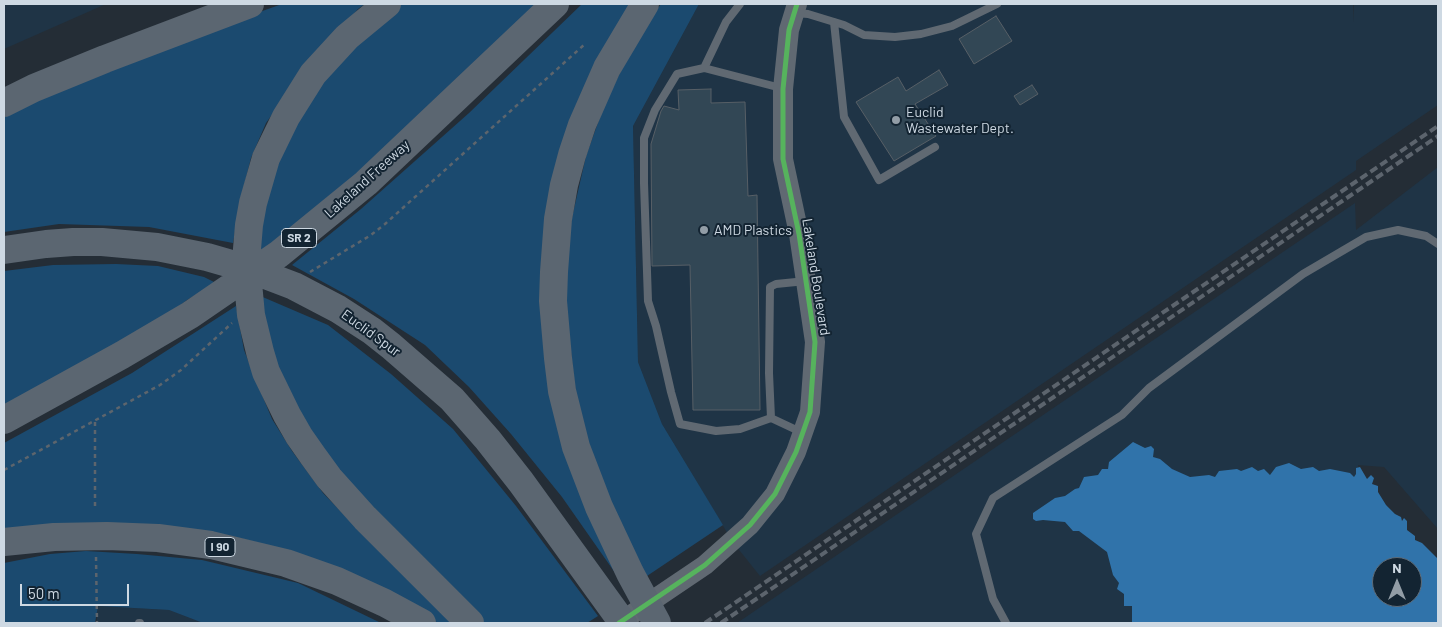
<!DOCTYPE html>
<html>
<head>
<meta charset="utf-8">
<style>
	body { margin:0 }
	#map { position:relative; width:1442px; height:627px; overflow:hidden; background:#242d36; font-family:Barlow,sans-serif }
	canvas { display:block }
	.frame { position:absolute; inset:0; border:5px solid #ced9e3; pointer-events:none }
	.north { position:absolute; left:1372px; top:557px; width:50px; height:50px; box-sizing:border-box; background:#132432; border:1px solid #5e6c79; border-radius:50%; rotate:0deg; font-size:14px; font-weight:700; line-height:20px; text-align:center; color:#ced9e3 }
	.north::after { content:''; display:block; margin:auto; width:18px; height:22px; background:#929da6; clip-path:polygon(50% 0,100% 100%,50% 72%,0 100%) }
	.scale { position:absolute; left:20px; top:584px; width:109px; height:22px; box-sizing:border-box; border:2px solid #ced9e3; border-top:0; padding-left:6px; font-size:15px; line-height:18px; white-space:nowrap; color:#ced9e3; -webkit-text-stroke:4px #132432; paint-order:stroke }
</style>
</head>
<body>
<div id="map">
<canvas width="1442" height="627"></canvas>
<div class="frame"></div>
<div class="north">N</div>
<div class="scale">50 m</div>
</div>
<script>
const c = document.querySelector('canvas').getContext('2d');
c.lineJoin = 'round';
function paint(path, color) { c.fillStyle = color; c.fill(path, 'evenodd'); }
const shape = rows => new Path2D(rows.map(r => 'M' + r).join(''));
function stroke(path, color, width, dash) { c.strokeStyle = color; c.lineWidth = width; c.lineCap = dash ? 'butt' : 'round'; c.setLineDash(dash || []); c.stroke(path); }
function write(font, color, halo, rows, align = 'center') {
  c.font = font + ' Barlow,sans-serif'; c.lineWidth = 4; c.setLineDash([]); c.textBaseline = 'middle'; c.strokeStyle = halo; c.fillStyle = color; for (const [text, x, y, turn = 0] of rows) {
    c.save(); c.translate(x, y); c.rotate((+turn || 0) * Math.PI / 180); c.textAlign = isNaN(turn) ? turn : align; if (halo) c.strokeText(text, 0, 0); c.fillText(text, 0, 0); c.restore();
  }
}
const built = shape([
	[4,4,106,4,4,49],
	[699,4,1353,4,1354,23,1354,4,1438,4,1438,105,1356,161,1356,170,760,576,732,541,662,424,638,362,633,126],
	[1438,167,1438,529,1384,467,1358,465,1360,623,737,623,1355,203,1356,230],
	[97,606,169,610,203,623,97,623]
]);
const green = shape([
	[282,4,365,4,358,9,329,43,308,64,266,123,251,158,240,202,233,243,149,227,59,224,4,232,4,117,45,96,198,34],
	[402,4,545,4,274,251,255,252,259,214,294,123,351,44],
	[582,4,638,4,596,72,545,287,625,587,562,497,511,434,469,387,425,345,354,299,292,265,361,209,469,113],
	[661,4,699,4,633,126,638,362,662,424,723,525,647,576,613,517,586,440,576,397,565,298,566,244,586,156,604,106,640,31],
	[116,264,158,266,204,277,216,283,187,300,160,321,4,411,4,271,53,265],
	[258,295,328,325,391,374,453,429,516,506,598,616,587,623,485,623,481,620,341,478,283,387],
	[236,306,244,350,255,378,272,419,292,451,323,493,381,553,455,623,438,623,384,589,278,548,228,535,111,523,4,531,4,443,132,373],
	[86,551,137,554,202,560,298,583,381,623,203,623,169,610,98,606,95,623,4,623,4,563,50,554]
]);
const water = shape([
	[1133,442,1145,448,1151,446,1154,449,1153,457,1160,459,1172,469,1190,477,1209,475,1215,477,1219,471,1237,469,1241,471,1252,467,1258,471,1264,469,1270,475,1276,467,1289,463,1301,469,1313,467,1319,471,1330,469,1350,473,1354,477,1356,474,1356,468,1360,467,1367,479,1371,475,1374,478,1372,484,1378,486,1378,492,1386,505,1395,514,1401,517,1402,521,1404,518,1407,521,1407,530,1415,536,1415,540,1422,543,1438,559,1438,623,1132,623,1132,606,1124,606,1124,594,1117,589,1119,583,1113,575,1107,552,1079,531,1073,531,1065,522,1043,520,1036,521,1033,519,1033,513,1055,498,1065,496,1075,489,1079,488,1084,477,1098,475,1102,469,1108,469,1109,462],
	[1382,567,1412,567,1412,597,1382,597]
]);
const building = shape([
	[996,16,1012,41,974,64,959,39,996,16],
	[939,70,948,85,915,104,936,136,894,161,856,102,898,77,906,91,939,70],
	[1032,85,1038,94,1020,105,1014,96,1032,85],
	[711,89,711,103,745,102,748,196,757,195,760,410,693,410,690,265,652,266,651,144,661,111,664,106,679,110,678,90,711,89]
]);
const path = shape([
	[310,272,371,235,385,224,585,44],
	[95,422,95,510],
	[4,470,160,385,181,370,232,323],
	[96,557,97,623]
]);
const service = shape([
	[796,13,808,14,844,25,864,35,895,37,921,34,952,26,997,4],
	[834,22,844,117,879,180,935,147],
	[704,68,726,22,740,4],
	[771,418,740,429,716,431,680,424,671,392,656,326,648,301,644,183,644,138,655,110,677,74,704,68,781,88],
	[803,433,771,418,769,373,770,287,776,284,806,281],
	[139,623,140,623],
	[1006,623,993,599,976,534,993,498,1122,415,1149,388,1303,274,1366,237,1398,230,1426,236,1438,244]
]);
const tertiary = shape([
	[619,623,705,565,750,525,775,494,796,452,810,412,815,342,799,234,783,159,783,89,789,30,797,4]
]);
const motorway = shape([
	[387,4,347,37,313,74,286,117,266,158,253,203,249,225,247,249,247,272,251,315,260,352,266,372,287,415,299,436,313,456,329,478,365,518,470,623],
	[645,4,607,68,582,125,572,155,564,185,558,219,554,272,553,301,558,358,562,391,576,447,599,507,630,573,657,623],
	[4,103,34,88,105,59,250,4],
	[4,250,46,244,73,242,102,242,157,247,207,257,252,270,294,286,338,309,372,331,391,346,452,399,488,440,521,482,623,623],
	[4,420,122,355,190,315,279,254,366,183,555,4],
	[4,542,54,537,107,536,158,538,211,545,286,563,337,581,385,603,422,623]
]);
const rail = shape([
	[705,623,1438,126],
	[721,623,1438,136]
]);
const cycleway = shape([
	[619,623,705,565,750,525,775,494,796,452,810,412,815,342,799,234,783,159,783,89,789,30,797,4]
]);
const markers = [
	[896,120,5,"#929da6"],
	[704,230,5,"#929da6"]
];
const shields = [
	[299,238,35],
	[220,547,30]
];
const shieldNames = [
	["SR 2",299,238],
	["I 90",220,547]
];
const poiNames = [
	["Euclid",906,112],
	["Wastewater Dept.",906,128],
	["AMD Plastics",714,230]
];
const streetNames = [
	["Lakeland Freeway",367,179,-42],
	["Lakeland Boulevard",816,277,81],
	["Euclid Spur",371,333,36]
];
paint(built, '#1f3446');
paint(green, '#1b4a6f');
paint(water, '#3073aa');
paint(building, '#324755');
stroke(building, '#575f66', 1);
stroke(path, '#5d656d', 2.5, [4, 4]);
stroke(service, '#606972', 8);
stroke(tertiary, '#606972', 20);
stroke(motorway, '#5b6671', 28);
stroke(rail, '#5c646d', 4, [8, 4]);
stroke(cycleway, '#56b35d', 5);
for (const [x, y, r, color] of markers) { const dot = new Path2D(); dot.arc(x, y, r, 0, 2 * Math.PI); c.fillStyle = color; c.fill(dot); stroke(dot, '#132432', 2); }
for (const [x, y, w] of shields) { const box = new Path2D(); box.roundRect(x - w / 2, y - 9.5, w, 19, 4); c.fillStyle = '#132432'; c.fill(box); stroke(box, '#ced9e3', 1); }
write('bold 12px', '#ced9e3', null, shieldNames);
write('14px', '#ced9e3', '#132432', poiNames, 'left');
write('14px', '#ced9e3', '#132432', streetNames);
</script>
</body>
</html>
